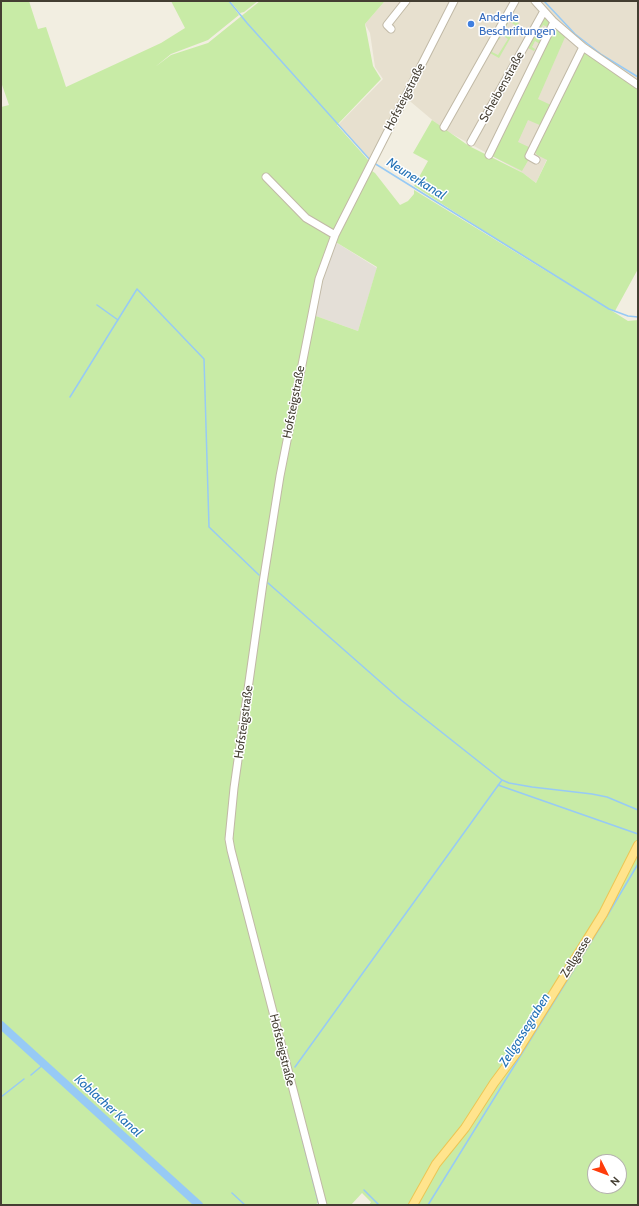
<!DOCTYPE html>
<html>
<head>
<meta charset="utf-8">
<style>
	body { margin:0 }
	#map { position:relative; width:639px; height:1206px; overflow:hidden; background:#f2eee1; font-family:Cabin,sans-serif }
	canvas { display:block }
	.frame { position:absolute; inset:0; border:2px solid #443e32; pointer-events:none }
	.north { position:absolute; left:587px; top:1154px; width:40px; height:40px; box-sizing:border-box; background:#fff; border:1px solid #b4b2ad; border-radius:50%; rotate:132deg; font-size:11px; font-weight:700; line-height:16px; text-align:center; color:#443e32 }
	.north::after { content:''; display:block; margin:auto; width:14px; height:18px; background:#ff3c0b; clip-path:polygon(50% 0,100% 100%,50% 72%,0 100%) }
</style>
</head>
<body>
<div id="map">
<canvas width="639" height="1206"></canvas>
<div class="frame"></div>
<div class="north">N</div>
</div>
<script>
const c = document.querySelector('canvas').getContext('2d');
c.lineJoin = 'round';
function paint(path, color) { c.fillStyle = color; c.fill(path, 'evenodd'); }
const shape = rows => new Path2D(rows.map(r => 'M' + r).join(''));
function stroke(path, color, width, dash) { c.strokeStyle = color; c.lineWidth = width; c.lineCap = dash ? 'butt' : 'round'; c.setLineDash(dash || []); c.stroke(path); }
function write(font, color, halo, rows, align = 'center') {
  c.font = font + ' Cabin,sans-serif'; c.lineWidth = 3; c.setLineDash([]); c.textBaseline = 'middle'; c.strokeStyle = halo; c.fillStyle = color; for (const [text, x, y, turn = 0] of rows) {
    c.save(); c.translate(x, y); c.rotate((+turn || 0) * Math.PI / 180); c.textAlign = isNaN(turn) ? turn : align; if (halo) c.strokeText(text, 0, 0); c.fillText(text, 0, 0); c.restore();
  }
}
const residential = shape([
	[383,1,638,1,638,85,532,152,547,159,536,183,523,173,443,129,405,97,370,160,338,125,383,79,375,67,370,33,365,24,384,2]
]);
const industrial = shape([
	[334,241,377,268,358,331,313,315,317,294]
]);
const green = shape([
	[1,1,29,1,38,29,46,27,66,87,161,43,185,28,171,1,229,1,239,15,208,40,171,54,155,67,171,55,208,43,260,1,383,1,384,2,365,24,373,66,381,79,337,125,369,161,369,169,375,173,400,205,408,201,414,194,414,190,561,280,414,186,428,161,413,153,432,120,469,146,523,173,536,183,547,160,537,155,534,151,583,47,638,85,638,269,615,311,609,309,628,321,638,320,638,1205,369,1205,371,1202,362,1193,351,1205,325,1205,323,1198,315,1205,1,1205,1,107,9,105,1,82],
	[334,241,377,267,358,331,313,315],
	[595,1162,619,1162,619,1186,595,1186],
	[230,1,258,1,244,12,240,13],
	[544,14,552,22,550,28,543,25,538,35,540,36,539,39,541,40,540,44,535,41,532,47,535,49,534,51,526,47],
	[508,16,519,23,499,58,488,52,491,46,494,47,492,52,498,55,508,39,502,35,499,40,496,38,500,30,510,35,513,31,515,25,509,21,506,27,503,25],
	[555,26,566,35,538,99,551,105,542,126,528,120,518,142,531,148,529,159,522,171,492,156]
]);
const stream = shape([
	[229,1,247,23,371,161],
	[544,1,575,34,602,55,638,77],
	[374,163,609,309,628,316,638,317],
	[97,305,118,320],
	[70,397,137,289,204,359,209,527,259,575],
	[268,583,401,700,502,780,509,783,532,787,592,794,607,797,638,810],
	[498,785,638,834],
	[229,857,251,940],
	[607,916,638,864],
	[273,1025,283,1068],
	[295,1067,502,780],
	[31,1075,44,1064],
	[1,1097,24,1079],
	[293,1103,319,1205],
	[364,1190,379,1205],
	[232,1193,245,1205],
	[428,1205,604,921]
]);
const river = shape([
	[1,1025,199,1205]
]);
const minor = shape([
	[535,1,554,22,583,47,638,85],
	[391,29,387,25,406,1],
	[444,127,515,1],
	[471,142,544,11],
	[489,155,554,22],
	[536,160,529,156,583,47],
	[266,177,306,218,335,235],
	[323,1205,231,850,229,839,234,788,263,583,280,476,319,279,335,235,454,1]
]);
const major = shape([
	[413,1205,436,1164,465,1128,494,1083,517,1052,603,914,638,845]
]);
const markers = [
	[471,24,4,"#3f7fe0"]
];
const shopNames = [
	["Anderle",479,17],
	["Beschriftungen",479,31]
];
const streetNames = [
	["Scheibenstraße",502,87,-61],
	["Hofsteigstraße",405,97,-63],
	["Hofsteigstraße",294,402,-79],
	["Hofsteigstraße",244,722,-82],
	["Zellgasse",576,957,-58],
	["Hofsteigstraße",282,1050,76]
];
const waterNames = [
	["Neunerkanal",416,179,32],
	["Zellgassegraben",525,1030,-58],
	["Koblacher Kanal",108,1106,42]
];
paint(residential, '#e7e0cf');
paint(industrial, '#e4dfd7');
paint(green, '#c8eba6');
stroke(stream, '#97caf5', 1.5);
stroke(river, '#97caf5', 8);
stroke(minor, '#c1b9a6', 9);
stroke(major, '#ecc655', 10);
stroke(minor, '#fff', 7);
stroke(major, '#ffe48d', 8);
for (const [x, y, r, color] of markers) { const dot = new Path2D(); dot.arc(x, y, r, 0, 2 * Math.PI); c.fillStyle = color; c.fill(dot); stroke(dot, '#fff', 1.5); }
write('12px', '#366cbe', '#fff', shopNames, 'left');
write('12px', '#443e32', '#fff', streetNames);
write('italic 13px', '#2472b7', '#fff', waterNames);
</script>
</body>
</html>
